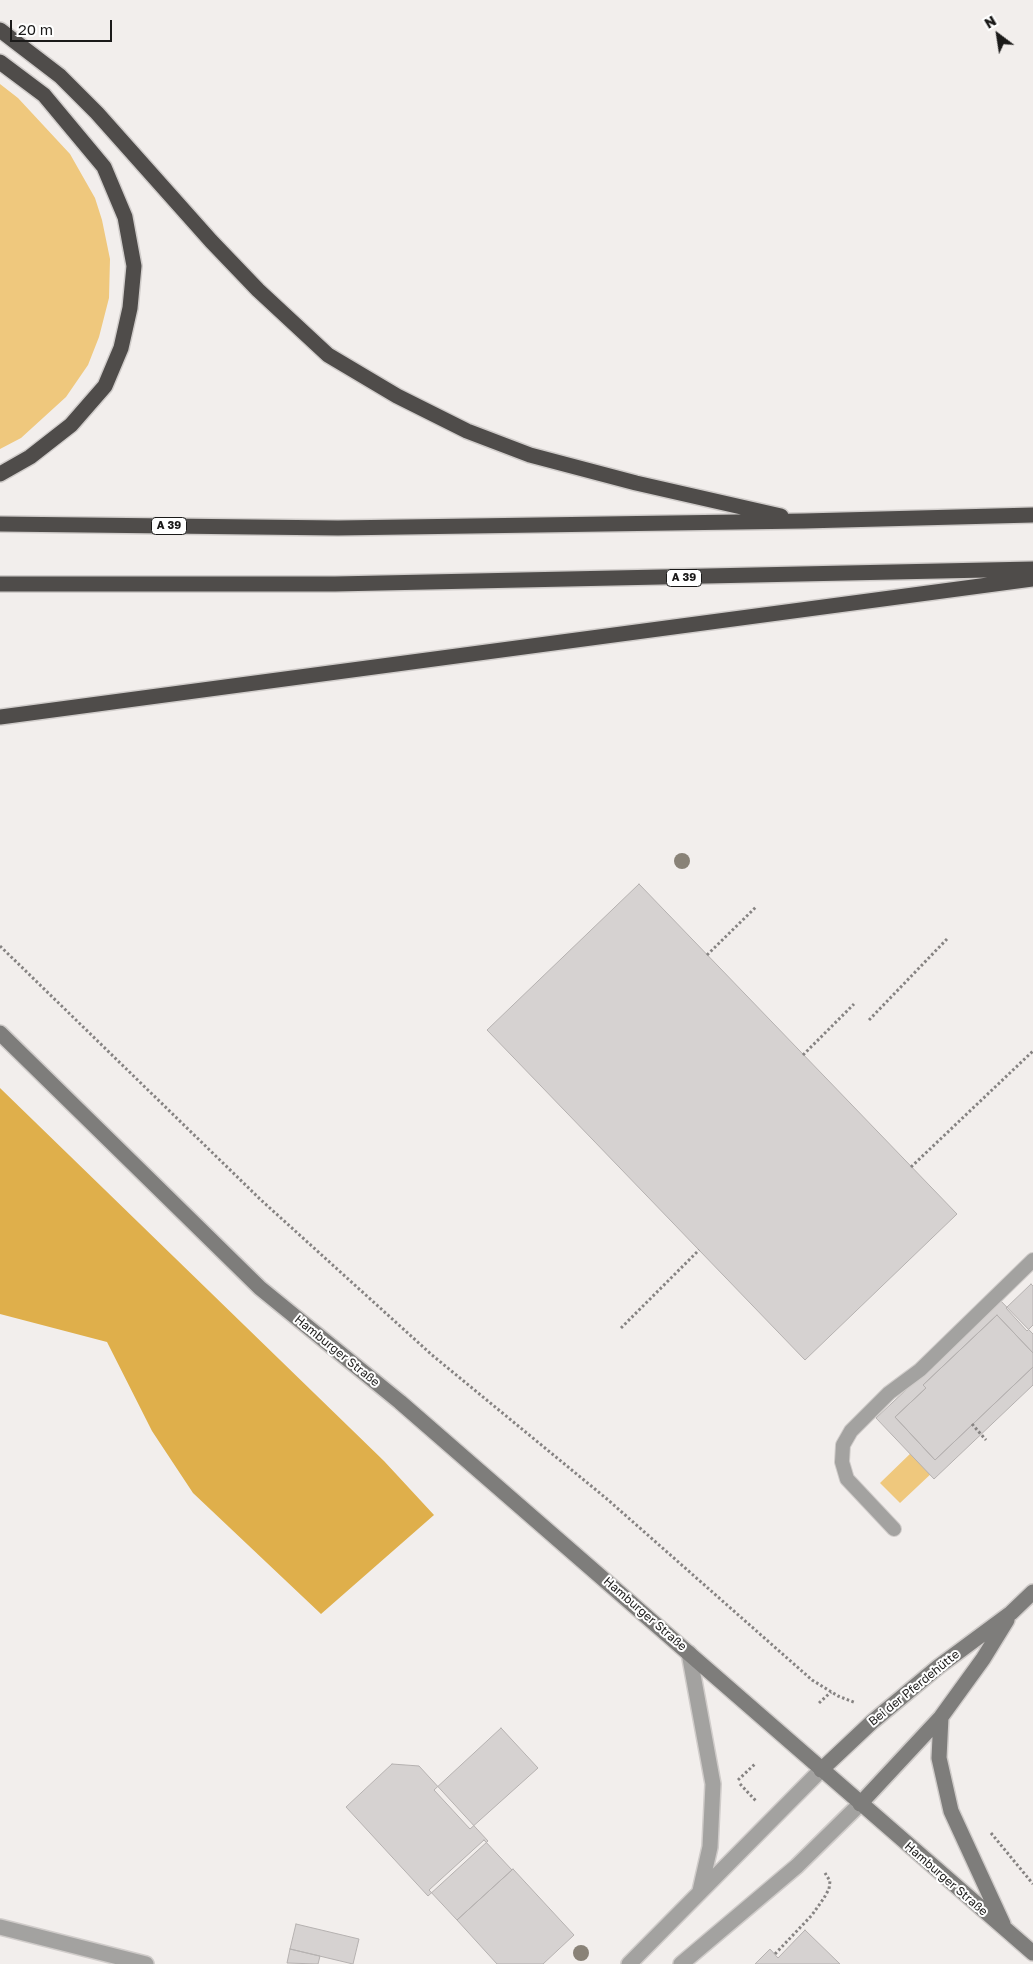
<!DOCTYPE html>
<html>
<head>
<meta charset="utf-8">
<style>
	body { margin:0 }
	#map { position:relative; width:1033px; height:1964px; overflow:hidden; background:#f2eeec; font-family:"Golos Text",sans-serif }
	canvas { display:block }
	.north { position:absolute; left:973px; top:10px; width:50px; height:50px; -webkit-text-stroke:4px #fff; paint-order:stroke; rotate:329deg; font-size:14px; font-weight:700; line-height:20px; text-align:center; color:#1b1a19 }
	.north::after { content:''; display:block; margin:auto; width:18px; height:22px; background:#1b1a19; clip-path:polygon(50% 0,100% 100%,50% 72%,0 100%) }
	.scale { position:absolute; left:10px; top:20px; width:102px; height:22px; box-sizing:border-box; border:2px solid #1b1a19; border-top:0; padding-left:6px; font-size:15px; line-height:18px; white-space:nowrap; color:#1b1a19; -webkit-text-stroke:4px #fff; paint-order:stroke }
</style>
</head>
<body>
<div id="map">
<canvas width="1033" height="1964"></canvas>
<div class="north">N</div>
<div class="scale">20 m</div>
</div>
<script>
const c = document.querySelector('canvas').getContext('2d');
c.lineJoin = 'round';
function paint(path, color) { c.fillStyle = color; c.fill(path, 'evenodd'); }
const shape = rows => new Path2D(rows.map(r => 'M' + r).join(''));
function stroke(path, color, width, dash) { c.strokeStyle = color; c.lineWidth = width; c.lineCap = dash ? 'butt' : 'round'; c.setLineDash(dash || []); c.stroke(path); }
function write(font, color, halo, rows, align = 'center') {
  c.font = font + ' "Golos Text",sans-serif'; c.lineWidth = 4; c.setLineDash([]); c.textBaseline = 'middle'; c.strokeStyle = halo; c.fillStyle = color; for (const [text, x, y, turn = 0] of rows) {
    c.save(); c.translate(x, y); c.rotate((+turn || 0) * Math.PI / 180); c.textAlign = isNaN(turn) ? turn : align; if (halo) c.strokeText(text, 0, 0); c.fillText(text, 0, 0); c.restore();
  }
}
const green = shape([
	[0,84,18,98,70,154,95,198,102,220,110,259,109,298,99,337,88,365,66,397,21,438,0,449],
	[914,1450,934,1471,900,1503,880,1483]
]);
const forest = shape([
	[0,1088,384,1461,434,1515,321,1614,193,1493,152,1431,107,1342,0,1314]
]);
const building = shape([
	[639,884,957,1214,805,1360,487,1030,639,884],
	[1031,1284,1033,1286,1033,1325,1027,1331,1006,1308,1031,1284],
	[997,1297,1033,1334,1033,1353,997,1315,923,1385,926,1388,895,1417,935,1460,1033,1367,1033,1385,934,1479,876,1418,908,1388,905,1384,997,1297],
	[997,1315,1033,1353,1033,1367,935,1460,895,1417,926,1388,923,1385,997,1315],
	[501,1728,538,1768,470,1829,434,1790,501,1728],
	[392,1764,419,1766,488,1841,428,1896,346,1807,392,1764],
	[484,1840,512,1870,457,1920,429,1890,484,1840],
	[513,1869,574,1935,543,1964,497,1964,457,1920,513,1869],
	[296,1924,359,1939,353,1964,290,1949,296,1924],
	[805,1930,840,1964,755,1964,770,1949,778,1958,805,1930],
	[290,1949,320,1956,318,1964,287,1963,290,1949]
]);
const path = shape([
	[0,946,261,1200,432,1355,607,1499,812,1680,838,1696,856,1703],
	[707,955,757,906],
	[869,1020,947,939],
	[803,1055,854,1004],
	[911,1167,1033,1051],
	[621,1328,699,1250],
	[972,1424,986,1440],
	[819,1703,831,1692],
	[738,1780,756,1763],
	[740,1784,756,1801],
	[991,1833,1033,1884],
	[775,1954,812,1915,824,1898,829,1889,830,1881,825,1873]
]);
const lane = shape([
	[894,1529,847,1479,842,1462,843,1445,851,1431,889,1393,920,1370,1033,1260]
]);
const street = shape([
	[689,1653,713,1784,710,1847,700,1891],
	[0,1927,146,1964],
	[629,1964,821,1770],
	[681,1964,797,1866,860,1804]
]);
const secondary = shape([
	[0,1033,260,1288,400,1402,1033,1953],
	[941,1717,939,1758,951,1811,1003,1924],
	[821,1770,872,1722,938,1667,1011,1613,1033,1592],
	[860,1804,941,1717,983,1659,1007,1620]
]);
const highway = shape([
	[0,30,60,76,97,113,211,241,258,290,328,355,397,396,467,431,530,455,636,483,781,516],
	[0,62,44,95,104,167,125,217,134,266,130,308,121,348,105,386,71,425,30,457,0,474],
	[0,524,338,528,804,521,1033,515],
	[0,584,335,584,1033,569],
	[0,717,1033,579]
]);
const trees = [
	[682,861],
	[581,1953]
];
const shields = [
	[169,526,35],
	[684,578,35]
];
const shieldNames = [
	["A 39",169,526],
	["A 39",684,578]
];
const streetNames = [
	["Hamburger Straße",337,1351,39],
	["Hamburger Straße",645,1614,41],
	["Bei der Pferdehütte",914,1688,-39],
	["Hamburger Straße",946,1879,41]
];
paint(green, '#efc87d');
paint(forest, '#dfaf4b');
paint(building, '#d6d2d1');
stroke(building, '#b5b1b0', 1);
stroke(lane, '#d0ccca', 16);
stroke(street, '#d0ccca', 18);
stroke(secondary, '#d0ccca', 18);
stroke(highway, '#d0ccca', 18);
stroke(path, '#868382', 3, [2.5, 2.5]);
stroke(lane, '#a3a2a0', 14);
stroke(street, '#a3a2a0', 15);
stroke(secondary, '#7e7d7b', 15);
stroke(highway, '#4f4c4a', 15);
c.fillStyle = '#898277';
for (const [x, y] of trees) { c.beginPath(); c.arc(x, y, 8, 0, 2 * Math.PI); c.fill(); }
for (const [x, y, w] of shields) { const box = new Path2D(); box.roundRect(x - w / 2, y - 8.5, w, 17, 4); c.fillStyle = '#fff'; c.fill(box); stroke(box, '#1b1a19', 1); }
write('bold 11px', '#1b1a19', null, shieldNames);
write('12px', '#1b1a19', '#fff', streetNames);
</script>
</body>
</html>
